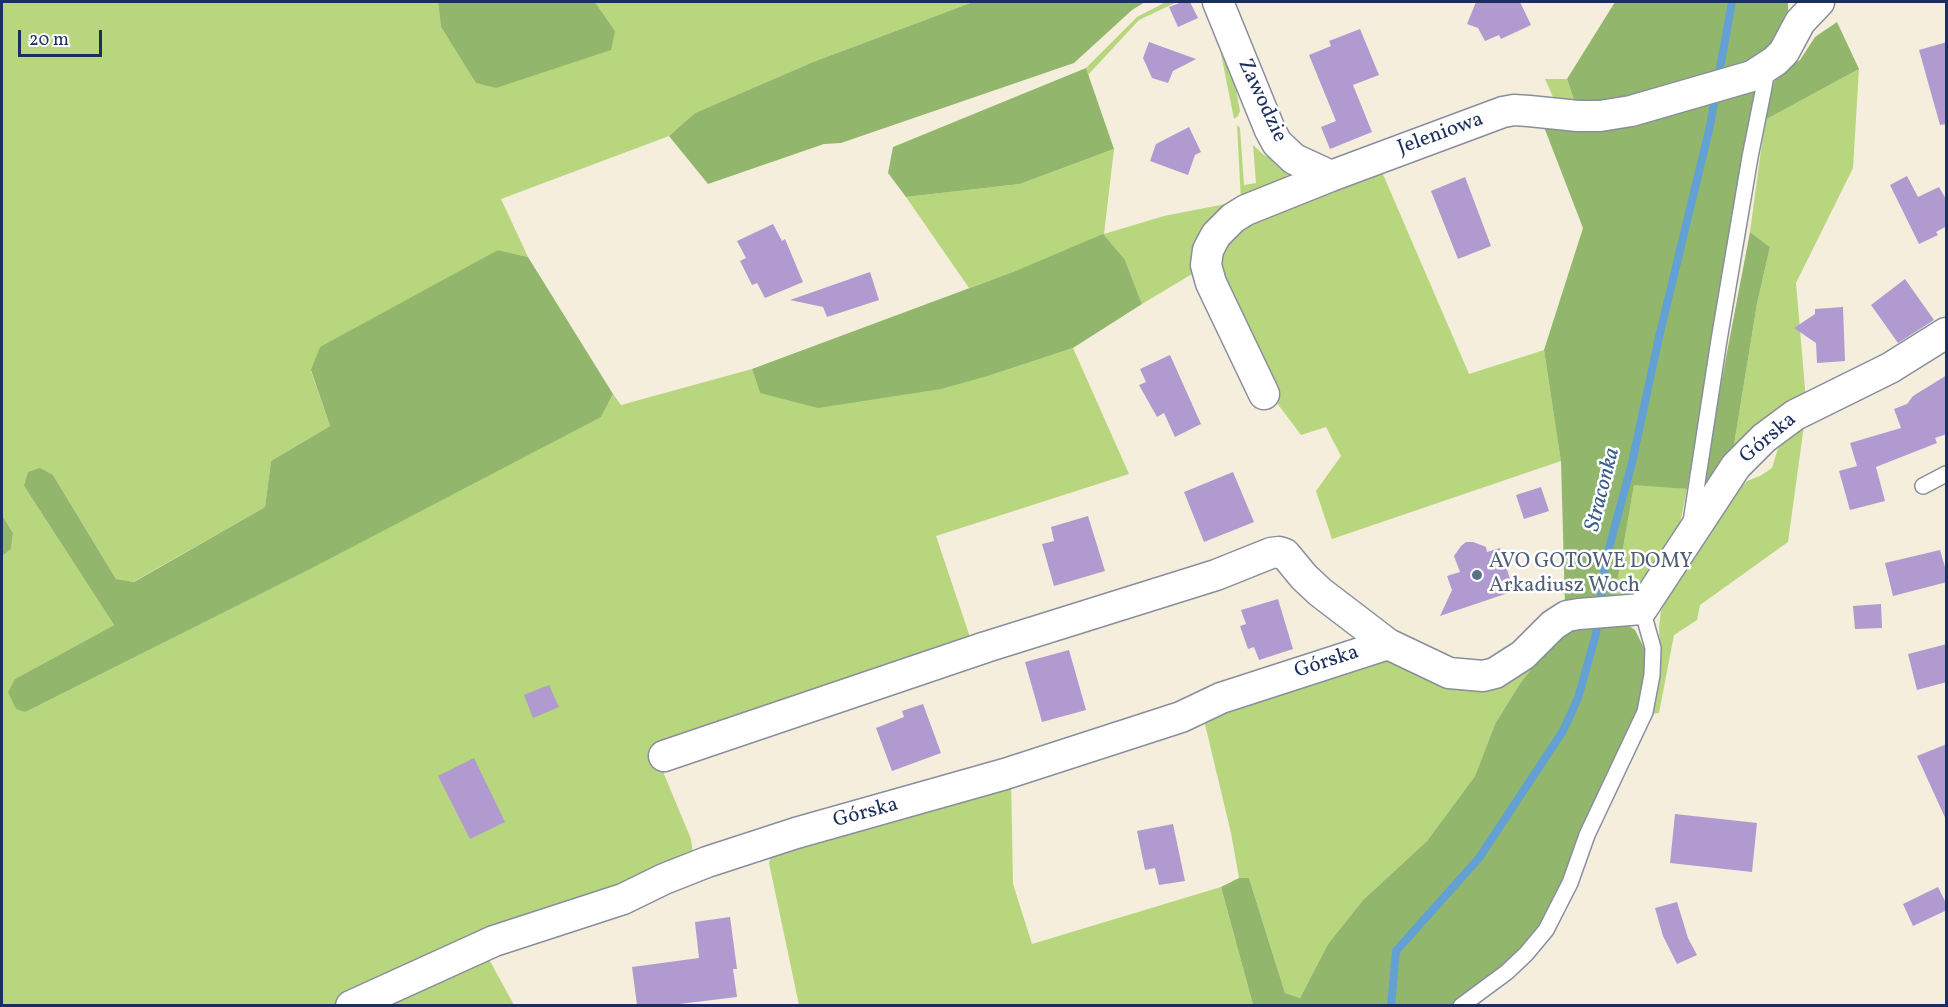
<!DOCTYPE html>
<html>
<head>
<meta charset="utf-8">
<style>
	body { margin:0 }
	#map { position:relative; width:1948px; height:1007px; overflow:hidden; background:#f5eedc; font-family:Vollkorn,serif }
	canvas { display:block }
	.frame { position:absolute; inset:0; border:3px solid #1b2f5e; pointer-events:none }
	.scale { position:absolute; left:18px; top:30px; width:84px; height:27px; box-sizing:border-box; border:3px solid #1b2f5e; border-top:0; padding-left:8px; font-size:18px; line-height:21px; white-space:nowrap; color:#1b2f5e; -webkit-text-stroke:4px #fff; paint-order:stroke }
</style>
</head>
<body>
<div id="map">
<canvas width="1948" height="1007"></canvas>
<div class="frame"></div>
<div class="scale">20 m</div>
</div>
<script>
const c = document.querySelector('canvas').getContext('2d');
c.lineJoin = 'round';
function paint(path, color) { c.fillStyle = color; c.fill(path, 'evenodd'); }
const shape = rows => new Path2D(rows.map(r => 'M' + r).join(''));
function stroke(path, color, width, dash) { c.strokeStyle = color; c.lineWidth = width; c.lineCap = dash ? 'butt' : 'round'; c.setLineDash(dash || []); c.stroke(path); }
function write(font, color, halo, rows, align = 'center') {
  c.font = font + ' Vollkorn,serif'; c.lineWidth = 5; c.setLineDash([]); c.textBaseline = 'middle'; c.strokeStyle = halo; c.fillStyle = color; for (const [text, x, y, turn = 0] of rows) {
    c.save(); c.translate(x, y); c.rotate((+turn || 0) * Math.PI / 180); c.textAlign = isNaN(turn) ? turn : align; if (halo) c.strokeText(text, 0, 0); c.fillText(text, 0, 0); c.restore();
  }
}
const green = shape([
	[2,2,438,2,441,27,476,82,496,88,615,31,595,2,973,2,813,62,695,113,669,136,501,199,528,257,498,250,311,371,330,426,271,461,265,507,133,582,116,579,53,475,24,486,114,625,15,679,601,417,613,394,621,405,752,369,760,393,991,375,1073,348,1129,474,936,536,972,643,666,767,664,774,691,839,694,862,332,1005,2,1005,2,556,11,549,13,533,2,515],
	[1166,2,1177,2,1139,20,1088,75,1086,68,1137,17],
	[1219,44,1230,56,1240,111,1238,116,1234,119],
	[1859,69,1853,168,1796,283,1806,400,1732,457,1757,304,1770,247,1750,232,1765,120],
	[1545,79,1567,79,1577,109,1557,106],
	[1237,125,1240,128,1244,185,1256,183,1253,145,1264,155,1302,173,1266,196,1197,271,1142,304,1125,260,1018,270,969,288,906,197,1020,184,1114,149,1104,234,1164,216,1241,201],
	[1382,172,1469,374,1544,350,1561,461,1332,539,1316,491,1341,456,1326,427,1301,435,1277,403,1220,287,1219,248,1237,223],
	[1805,418,1788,542,1700,605,1697,620,1674,635,1659,713,1651,714,1660,649,1659,627,1661,611,1668,596,1716,512,1747,481,1760,476,1772,468,1782,435],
	[1634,484,1687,489,1679,529,1638,596,1613,606],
	[1559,632,1519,685,1495,724,1475,776,1427,841,1363,900,1328,944,1300,998,1285,993,1249,878,1239,878,1231,833,1203,716,1389,656,1446,679],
	[1011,779,1013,884,1032,944,1221,887,1253,1005,799,1005,769,863,775,845],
	[485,952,514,1005,370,1006]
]);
const forest = shape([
	[438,2,595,2,615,31,611,50,496,88,476,83,441,27],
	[973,2,1145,2,1132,10,1074,63,841,143,824,144,708,184,669,136,695,113,813,62],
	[1615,2,1788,2,1788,25,1761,64,1676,90,1577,109,1567,79],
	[1837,22,1859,69,1765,120,1770,94,1774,82,1780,74,1800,60,1815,37],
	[1086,68,1114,149,1020,184,906,197,888,173,893,147],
	[1749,90,1756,92,1687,489,1634,485,1613,606,1565,606,1561,462,1544,350,1583,228,1544,127],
	[1750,232,1770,247,1757,304,1732,457,1699,499],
	[1103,234,1125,260,1142,304,1073,348,991,375,941,389,818,408,760,393,752,369,1018,270],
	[498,250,528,257,613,394,601,417,312,568,25,712,16,709,8,692,15,679,114,625,24,486,28,472,40,468,53,475,116,579,134,582,265,507,271,461,330,426,311,370,320,347],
	[2,515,13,533,11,549,2,556],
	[1620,620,1635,630,1644,648,1646,674,1640,710,1564,882,1542,925,1522,950,1503,966,1455,1002,1453,1005,1253,1005,1221,887,1239,878,1249,878,1285,993,1300,998,1328,944,1363,900,1427,841,1475,776,1495,724,1519,685,1559,632]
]);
const stream = shape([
	[1718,79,1732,2],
	[1600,606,1606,559,1632,463,1659,337,1710,126,1716,92],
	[1391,1006,1396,951,1479,858,1563,731,1578,698,1596,634,1598,619]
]);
const building = shape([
	[1182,2,1190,2,1198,18,1178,27,1169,7],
	[1476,2,1520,2,1531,25,1501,39,1499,35,1485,41,1478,28,1467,24],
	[1360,29,1379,75,1353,85,1372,132,1330,149,1321,127,1336,121,1309,55,1331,46,1329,41],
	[1149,42,1196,59,1173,71,1168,83,1152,78,1143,58],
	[1947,42,1947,124,1940,125,1919,50],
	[1189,127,1201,152,1195,155,1188,175,1150,161,1156,144],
	[1907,176,1918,197,1939,187,1947,201,1947,226,1936,232,1938,235,1919,244,1890,185],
	[1465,177,1491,246,1458,259,1431,191],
	[773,224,782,241,785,239,803,282,765,298,757,283,752,285,740,261,746,258,737,241],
	[870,272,879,300,827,317,823,307,790,300],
	[1905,279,1934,320,1898,343,1871,305],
	[1843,307,1845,361,1817,363,1816,343,1794,328,1815,314,1815,309],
	[1170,355,1201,424,1175,437,1164,413,1157,417,1139,385,1146,382,1140,369],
	[1947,375,1947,434,1935,438,1937,443,1876,467,1885,501,1850,510,1839,471,1857,466,1850,443,1901,428,1894,409,1907,404,1913,396],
	[1233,472,1254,522,1204,542,1184,492],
	[1541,487,1549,511,1524,519,1516,495],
	[1088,516,1105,571,1054,586,1042,544,1054,541,1051,527],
	[1466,542,1473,542,1486,547,1487,552,1500,548,1514,591,1440,616,1452,590,1447,576,1460,572,1454,556,1461,546],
	[1940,550,1947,574,1947,582,1893,596,1885,563],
	[1278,599,1293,649,1259,660,1254,647,1248,649,1240,626,1246,624,1241,610],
	[1881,604,1882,628,1855,629,1853,606],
	[1947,644,1947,682,1917,690,1908,654],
	[1069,650,1086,710,1042,722,1025,662],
	[549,685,559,707,533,718,524,695],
	[923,704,941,753,892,771,876,728,904,717,902,711],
	[1947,744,1947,822,1917,756],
	[474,758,505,822,470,839,438,776],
	[1675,814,1757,823,1752,872,1670,863],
	[1173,824,1185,881,1159,885,1155,868,1145,870,1137,831],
	[1938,887,1947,905,1947,910,1913,926,1903,904],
	[1677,902,1688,938,1697,955,1677,964,1663,936,1655,908],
	[730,917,737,969,733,969,737,997,671,1005,637,1005,632,967,699,958,695,922]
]);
const service = shape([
	[1923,486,1946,474],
	[1691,522,1719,340,1750,157,1763,92,1765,81,1764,69],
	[1461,1006,1507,972,1526,954,1546,930,1570,883,1587,835,1645,712,1652,675,1653,648,1642,609]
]);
const minor = shape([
	[1218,2,1270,130,1277,143,1294,159,1331,176],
	[1264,394,1211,283,1206,265,1208,250,1216,235,1233,218,1246,210,1331,176,1503,112,1514,110,1529,111,1578,116,1600,116,1631,111,1752,76,1775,61,1784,52,1800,22,1819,2],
	[664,756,986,647,1216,575,1271,553,1279,552,1285,554,1304,577,1320,592,1388,644,1449,673,1483,676,1495,673,1523,655,1553,625,1567,616,1579,614,1642,609,1736,466,1764,438,1795,415,1890,368,1946,333],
	[351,1006,494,941,623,899,664,879,707,862,796,833,1005,774,1181,717,1221,698,1388,644]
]);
const markers = [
	[1477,575,6,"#5c6f8a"]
];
const streetNames = [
	["Zawodzie",1261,101,65],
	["Jeleniowa",1441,135,-20],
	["Górska",1769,439,-40],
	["Górska",1327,663,-18],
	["Górska",866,814,-15]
];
const serviceNames = [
	["AVO GOTOWE DOMY",1489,563],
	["Arkadiusz Woch",1489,587]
];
const waterNames = [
	["Straconka",1604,490,-76]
];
paint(green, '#b8d67d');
paint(forest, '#92b76c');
stroke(stream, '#63a0d4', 8);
paint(building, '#b09ad0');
stroke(service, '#888e9d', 18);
stroke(minor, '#888e9d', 33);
stroke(service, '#fff', 15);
stroke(minor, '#fff', 30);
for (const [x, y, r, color] of markers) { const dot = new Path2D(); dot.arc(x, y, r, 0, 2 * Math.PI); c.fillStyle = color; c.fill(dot); stroke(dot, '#fff', 2); }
write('21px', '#1b2f5e', '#fff', streetNames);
write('21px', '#4e5e75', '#fff', serviceNames, 'left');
write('italic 22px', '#385c8d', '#fff', waterNames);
</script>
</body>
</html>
